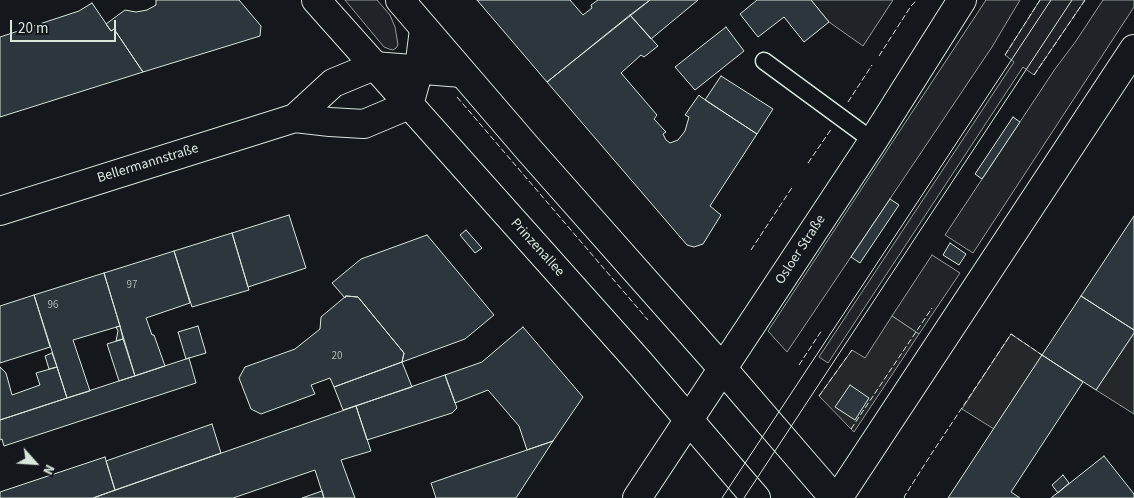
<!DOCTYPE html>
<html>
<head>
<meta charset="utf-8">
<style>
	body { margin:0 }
	#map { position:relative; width:1134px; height:498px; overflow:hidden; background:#14181c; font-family:"Source Sans 3",sans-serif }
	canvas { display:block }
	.north { position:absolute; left:10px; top:438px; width:50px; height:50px; -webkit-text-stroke:4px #14181c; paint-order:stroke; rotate:116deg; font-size:14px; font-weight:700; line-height:20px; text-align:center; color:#d8e6dc }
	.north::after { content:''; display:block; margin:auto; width:18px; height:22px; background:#d8e6dc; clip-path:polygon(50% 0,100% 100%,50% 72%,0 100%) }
	.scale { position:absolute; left:10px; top:20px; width:106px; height:22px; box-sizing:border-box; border:2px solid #d8e6dc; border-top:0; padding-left:6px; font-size:15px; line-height:18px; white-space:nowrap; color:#d8e6dc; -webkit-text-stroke:4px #14181c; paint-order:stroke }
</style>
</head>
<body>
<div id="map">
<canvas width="1134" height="498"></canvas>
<div class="north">N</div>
<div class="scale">20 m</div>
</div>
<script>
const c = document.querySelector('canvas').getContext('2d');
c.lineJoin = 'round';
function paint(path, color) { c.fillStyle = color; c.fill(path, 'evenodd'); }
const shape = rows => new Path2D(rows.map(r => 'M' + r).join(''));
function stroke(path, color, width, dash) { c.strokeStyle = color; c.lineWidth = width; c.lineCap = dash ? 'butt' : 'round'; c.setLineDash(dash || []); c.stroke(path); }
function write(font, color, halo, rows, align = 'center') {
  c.font = font + ' "Source Sans 3",sans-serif'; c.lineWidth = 4; c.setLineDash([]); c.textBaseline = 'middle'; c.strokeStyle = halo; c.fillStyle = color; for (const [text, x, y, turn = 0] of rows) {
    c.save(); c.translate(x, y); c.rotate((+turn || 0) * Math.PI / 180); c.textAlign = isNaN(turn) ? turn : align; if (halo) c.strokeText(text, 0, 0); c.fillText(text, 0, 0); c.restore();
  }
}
const green = shape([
	[345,0,377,0,390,15,395,27,398,45,396,48,393,50,389,49,384,47,345,0],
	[811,0,893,0,863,46,829,22,811,0],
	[986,0,1020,0,992,47,787,352,768,331,986,0],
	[1040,0,1085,0,1034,75,1023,67,828,363,819,357,1014,62,1005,55,1040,0],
	[1103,0,1134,0,1134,7,973,253,945,235,1055,69,1076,41,1103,0],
	[932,255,960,273,919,334,892,316,932,255]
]);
const parking = shape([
	[892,316,919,334,854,432,819,396,852,350,865,358,892,316],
	[1134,333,1134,414,1096,390,1134,333],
	[1011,334,1042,355,994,429,962,409,1011,334]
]);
const building = shape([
	[156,0,239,0,261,26,260,36,143,72,114,29,111,31,106,24,125,10,136,12,147,10,156,5,156,0],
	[477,0,570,0,583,15,592,8,591,5,598,0,650,0,547,82,477,0],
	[650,0,698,0,651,39,630,15,650,0],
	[757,0,811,0,829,22,804,42,784,17,758,37,740,14,757,0],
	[92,3,111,31,114,29,143,72,0,117,0,37,79,11,92,3],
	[630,15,658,46,644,57,641,55,621,73,657,115,654,119,666,132,663,134,666,140,670,143,678,140,685,131,689,117,685,115,699,95,701,97,757,134,710,206,721,215,703,244,694,247,687,245,547,82,630,15],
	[726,27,744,51,695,90,675,67,726,27],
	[721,76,773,109,757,134,705,100,721,76],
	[1013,117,1020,122,982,179,975,174,1013,117],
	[890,199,899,205,860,263,851,257,890,199],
	[289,215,306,268,248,287,232,233,289,215],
	[1134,216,1134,330,1081,296,1134,216],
	[466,230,482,248,475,253,460,235,466,230],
	[232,233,249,290,192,307,174,251,232,233],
	[427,235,494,315,465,339,402,362,404,353,358,297,346,296,345,298,332,283,361,259,427,235],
	[950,243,966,254,959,265,943,255,950,243],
	[174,251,190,303,146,318,152,335,154,335,165,366,135,376,104,273,174,251],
	[104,273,120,326,73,340,90,391,67,398,34,295,104,273],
	[34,295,50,347,0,363,0,306,34,295],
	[346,296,358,297,404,353,402,362,334,387,330,378,311,385,315,394,261,414,251,409,239,378,245,367,295,349,320,329,321,317,346,296],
	[1081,296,1134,330,1134,333,1096,390,1042,355,1081,296],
	[120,326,123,339,116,341,118,331,116,327,120,326],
	[198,326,206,353,186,359,178,332,198,326],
	[523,327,583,397,553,441,527,450,519,426,488,390,455,403,445,375,482,362,523,327],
	[123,339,135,376,119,381,107,344,123,339],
	[52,353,57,367,49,369,45,356,52,353],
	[1042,355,1083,382,1011,492,1020,498,948,498,1042,355],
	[189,358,196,383,4,446,2,439,0,440,0,420,189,358],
	[402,362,412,387,343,410,334,387,402,362],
	[0,367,6,373,12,395,40,385,36,373,57,367,67,398,0,420,0,367],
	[445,375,457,408,452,413,367,440,356,406,445,375],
	[850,385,869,398,855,420,835,407,850,385],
	[356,406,371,451,341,460,355,498,324,498,315,470,233,498,93,498,356,406],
	[212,424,221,453,115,490,106,461,212,424],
	[553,441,516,498,436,498,431,483,553,441],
	[1104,456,1134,494,1134,498,1051,498,1104,456],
	[105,457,115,490,93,498,0,498,0,492,105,457],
	[1063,475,1069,483,1058,493,1052,485,1063,475],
	[322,491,324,498,302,498,322,491]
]);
const service = shape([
	[764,61,873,141]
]);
const minor = shape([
	[295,118,333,83,374,66,462,73],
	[0,211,295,118,330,122,364,124,409,105,419,69,424,29]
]);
const secondary = shape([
	[316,0,640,363,756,498],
	[400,0,529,150,723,369,834,498]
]);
const primary = shape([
	[637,498,873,141,962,0],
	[838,498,1134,49]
]);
const tram = shape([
	[722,498,1051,0],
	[744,498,1072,0]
]);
const fence = shape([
	[1005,55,1040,0],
	[879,56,911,6,917,0],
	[1034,75,1085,0],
	[457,97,648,320],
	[848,102,872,65],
	[808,163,832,128],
	[751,250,793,186],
	[799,365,822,330],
	[819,396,852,350],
	[851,429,932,308],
	[905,498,904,497,930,456,1011,334,1042,355]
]);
const numberNames = [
	["97",132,286],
	["96",53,306],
	["20",337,357]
];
const streetNames = [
	["Bellermannstraße",148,164,-17],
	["Prinzenallee",537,248,48],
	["Osloer Straße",801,250,-57]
];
paint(green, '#202428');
stroke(green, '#939e99', 1);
paint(parking, '#24282b');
stroke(parking, '#939e99', 1);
paint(building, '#2c363c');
stroke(building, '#d8e6dc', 1);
stroke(service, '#d8e6dc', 19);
stroke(minor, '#d8e6dc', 30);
stroke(secondary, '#d8e6dc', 30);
stroke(primary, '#d8e6dc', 30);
stroke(service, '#14181c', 16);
stroke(minor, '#14181c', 28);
stroke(secondary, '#14181c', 28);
stroke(primary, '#14181c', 28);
stroke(tram, '#d8e6dc', 1);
stroke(fence, '#d8e6dc', 1, [6, 2.5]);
write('11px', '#adbab4', null, numberNames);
write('14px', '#d8e6dc', '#14181c', streetNames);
</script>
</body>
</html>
